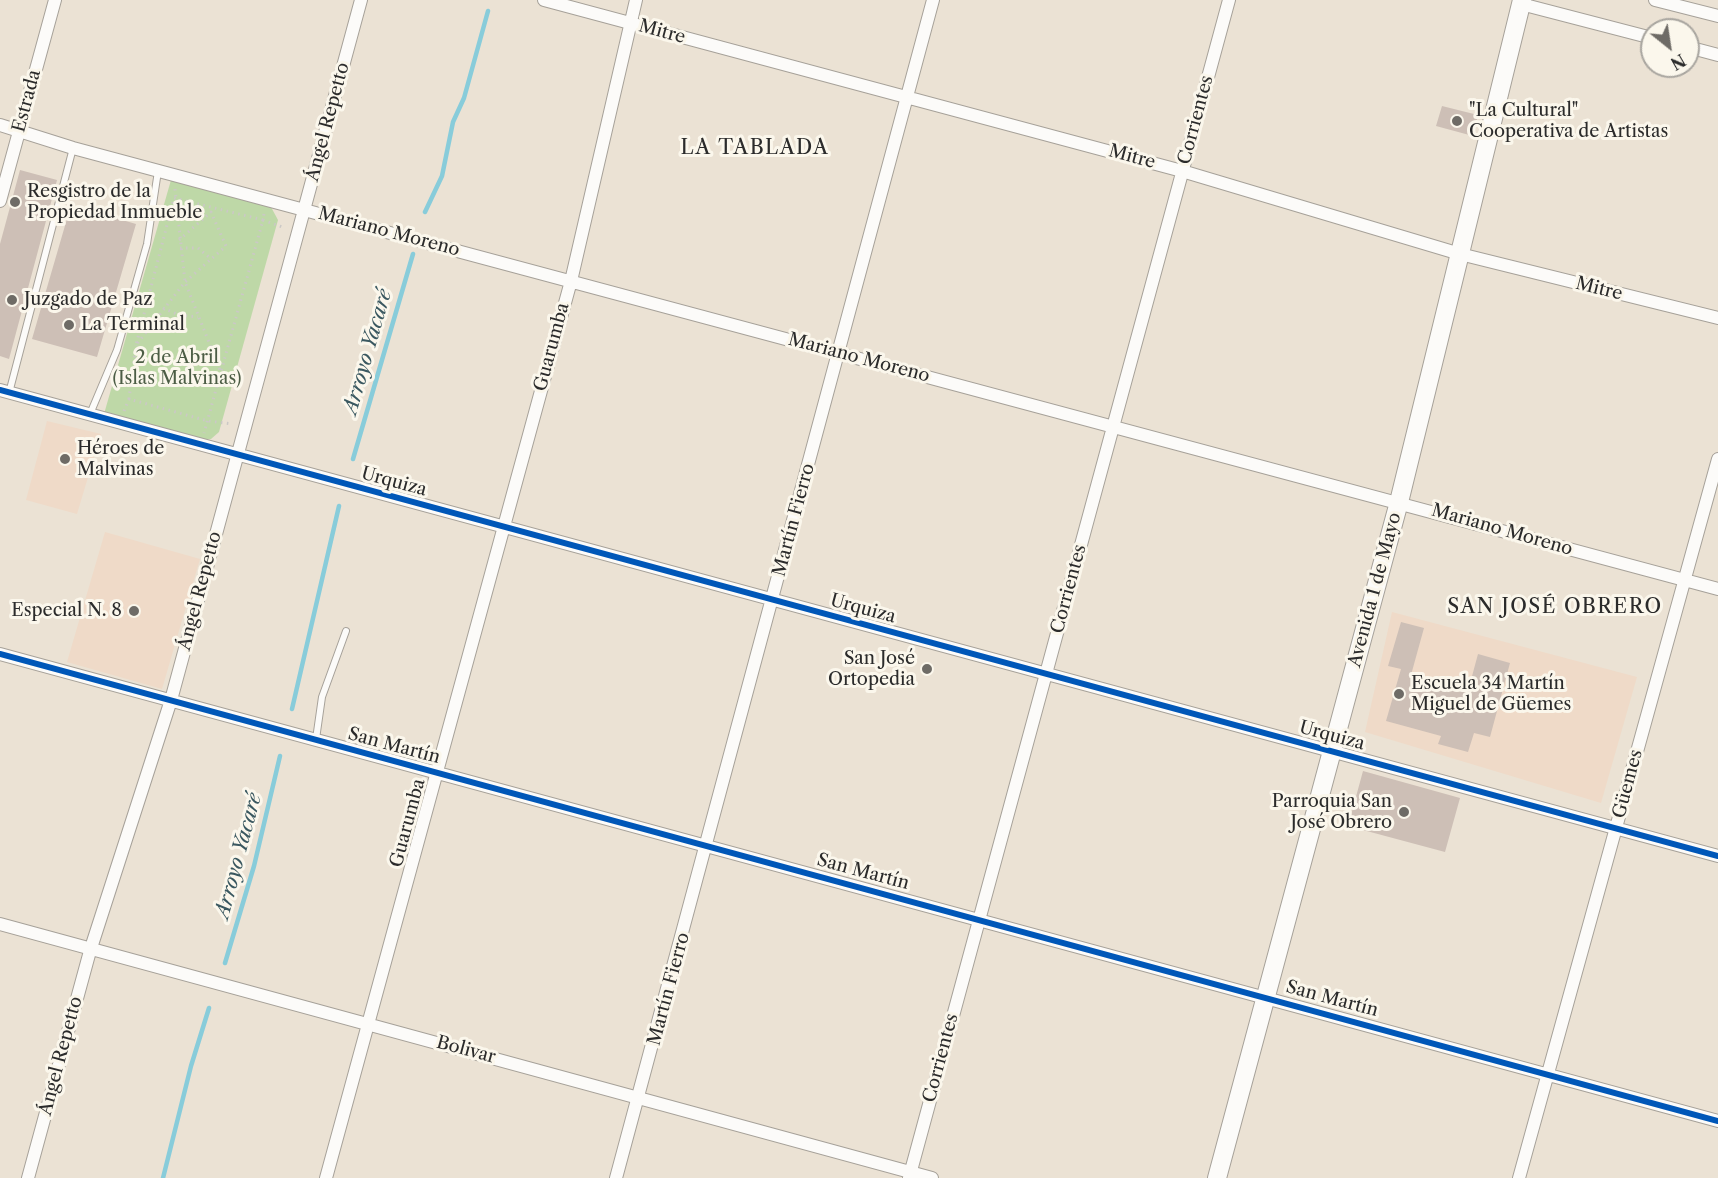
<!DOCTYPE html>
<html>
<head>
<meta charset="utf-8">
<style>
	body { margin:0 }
	#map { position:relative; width:1718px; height:1178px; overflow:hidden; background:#ebe2d4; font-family:"Libre Caslon Text",serif }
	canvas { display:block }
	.north { position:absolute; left:1640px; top:18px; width:60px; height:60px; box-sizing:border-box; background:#fbf7ec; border:2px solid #a8a59f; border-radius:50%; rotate:150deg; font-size:16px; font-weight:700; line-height:24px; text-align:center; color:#2b2b2b }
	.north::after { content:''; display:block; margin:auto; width:21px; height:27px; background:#6e6b66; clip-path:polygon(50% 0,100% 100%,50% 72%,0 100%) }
</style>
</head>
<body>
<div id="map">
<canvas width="1718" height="1178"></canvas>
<div class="north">N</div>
</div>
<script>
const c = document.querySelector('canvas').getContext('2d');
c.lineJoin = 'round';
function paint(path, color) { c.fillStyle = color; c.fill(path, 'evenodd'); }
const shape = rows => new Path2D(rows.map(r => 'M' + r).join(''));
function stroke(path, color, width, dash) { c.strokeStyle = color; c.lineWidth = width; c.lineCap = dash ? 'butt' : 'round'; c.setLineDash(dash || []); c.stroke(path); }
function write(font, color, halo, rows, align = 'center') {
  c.font = font + ' "Libre Caslon Text",serif'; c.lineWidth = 6; c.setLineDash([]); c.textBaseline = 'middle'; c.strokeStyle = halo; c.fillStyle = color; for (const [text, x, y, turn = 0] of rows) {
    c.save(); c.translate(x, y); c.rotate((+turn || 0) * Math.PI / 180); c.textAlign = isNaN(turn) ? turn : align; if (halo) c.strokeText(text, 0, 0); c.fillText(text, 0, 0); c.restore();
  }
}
const built = shape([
	[47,421,101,434,77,514,26,500],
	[105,532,200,559,162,689,67,662],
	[1392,612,1637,677,1601,803,1365,732]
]);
const green = shape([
	[171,180,271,207,278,220,219,432,211,439,200,439,104,414]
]);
const stream = shape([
	[425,212,442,176,453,122,464,98,488,11],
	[353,459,413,254],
	[292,709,339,506],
	[225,963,254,866,280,756],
	[163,1178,191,1066,209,1008]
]);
const building = shape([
	[1442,106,1478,115,1473,136,1436,126],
	[20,170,57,180,9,359,0,356,0,244],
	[71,205,136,224,97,357,32,339],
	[1401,622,1424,628,1411,675,1468,691,1478,654,1510,663,1490,737,1474,733,1468,752,1438,744,1441,736,1386,721,1401,669,1388,666],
	[1363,771,1460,798,1445,852,1348,826]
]);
const path = shape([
	[175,189,185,282,220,370],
	[264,214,263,220,285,228],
	[179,240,211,212,226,246,185,282,136,345,174,198,263,220,204,433],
	[180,248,198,248,210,258],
	[163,308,179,315,198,317],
	[129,399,136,345],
	[124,411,129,399,208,421,232,424]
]);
const service = shape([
	[9,393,73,148],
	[90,414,117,350,147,244,158,171],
	[316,739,322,697,346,631]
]);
const minor = shape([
	[544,0,1182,171,1460,254,1718,318],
	[1655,0,1718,16],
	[1521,4,1652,38],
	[1688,47,1718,55],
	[0,125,73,148,1718,589],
	[0,201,55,0],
	[0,390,1718,856],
	[0,654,1718,1121],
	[0,924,932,1178],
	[28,1178,90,951,171,700,361,0],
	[326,1178,571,281,636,0],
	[616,1178,933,0],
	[909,1178,1229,0],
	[1519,1178,1718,459]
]);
const secondary = shape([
	[1217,1178,1399,502,1522,0]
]);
const cycleway = shape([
	[0,390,1718,856],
	[0,654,1718,1121]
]);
const markers = [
	[1457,121,6,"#6e6b66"],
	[15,202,6,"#6e6b66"],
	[12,300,6,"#6e6b66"],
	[69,325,6,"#6e6b66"],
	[65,459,6,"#6e6b66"],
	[134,611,6,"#6e6b66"],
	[927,669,6,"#6e6b66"],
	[1399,694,6,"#6e6b66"],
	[1404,812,6,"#6e6b66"]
];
const streetNames = [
	["Mitre",662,32,15],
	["Estrada",27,101,-75],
	["Corrientes",1196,120,-75],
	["Ángel Repetto",328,122,-75],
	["Mitre",1132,157,15],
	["Mariano Moreno",389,232,15],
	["Mitre",1599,289,14],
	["Guarumba",552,347,-75],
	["Mariano Moreno",859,358,15],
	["Urquiza",394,482,15],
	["Martín Fierro",794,520,-75],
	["Mariano Moreno",1502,530,16],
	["Corrientes",1069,589,-75],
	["Avenida 1 de Mayo",1375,590,-75],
	["Ángel Repetto",200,591,-75],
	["Urquiza",863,609,15],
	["Urquiza",1332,736,15],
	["San Martín",394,746,15],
	["Güemes",1628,784,-75],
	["Guarumba",408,823,-75],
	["San Martín",863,872,15],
	["Martín Fierro",669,989,-75],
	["San Martín",1332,999,15],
	["Bolivar",466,1050,15],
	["Ángel Repetto",61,1056,-75],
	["Corrientes",941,1058,-75]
];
const poiNames = [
	["\"La Cultural\"",1469,111],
	["Cooperativa de Artistas",1469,132],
	["Resgistro de la",27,192],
	["Propiedad Inmueble",27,213],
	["Juzgado de Paz",24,300],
	["La Terminal",81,325],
	["Héroes de",77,449],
	["Malvinas",77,470],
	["Especial N. 8",122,611,"right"],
	["San José",915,659,"right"],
	["Ortopedia",915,680,"right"],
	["Escuela 34 Martín",1411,684],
	["Miguel de Güemes",1411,705],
	["Parroquia San",1392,802,"right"],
	["José Obrero",1392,823,"right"]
];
const parkNames = [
	["2 de Abril",177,358],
	["(Islas Malvinas)",177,379]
];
const neighbourhoodNames = [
	["LA TABLADA",755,148],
	["SAN JOSÉ OBRERO",1555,607]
];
const waterNames = [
	["Arroyo Yacaré",368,352,-74],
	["Arroyo Yacaré",239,856,-75]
];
paint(built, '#efdac8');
paint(green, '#bed8a7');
stroke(stream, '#88ccda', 4.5);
paint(building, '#cdbfb6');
stroke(service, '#a6a199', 8);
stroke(minor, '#a6a199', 14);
stroke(secondary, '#a6a199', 20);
stroke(path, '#cbc8c6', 3, [1.5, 4.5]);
stroke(service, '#fcfbf9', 6);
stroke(minor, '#fcfbf9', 12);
stroke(secondary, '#fcfbf9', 18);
stroke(cycleway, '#0057b8', 6);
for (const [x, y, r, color] of markers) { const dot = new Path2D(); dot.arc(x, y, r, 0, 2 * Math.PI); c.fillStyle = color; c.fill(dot); stroke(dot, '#fbf7ec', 2); }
write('18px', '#2b2b2b', '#fbf7ec', streetNames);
write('18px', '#2b2b2b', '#fbf7ec', poiNames, 'left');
write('18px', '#4c5d45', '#fbf7ec', parkNames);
c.letterSpacing = '1.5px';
write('20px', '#2b2b2b', '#fbf7ec', neighbourhoodNames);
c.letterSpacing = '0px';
write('italic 20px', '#3a5860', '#fbf7ec', waterNames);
</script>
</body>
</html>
